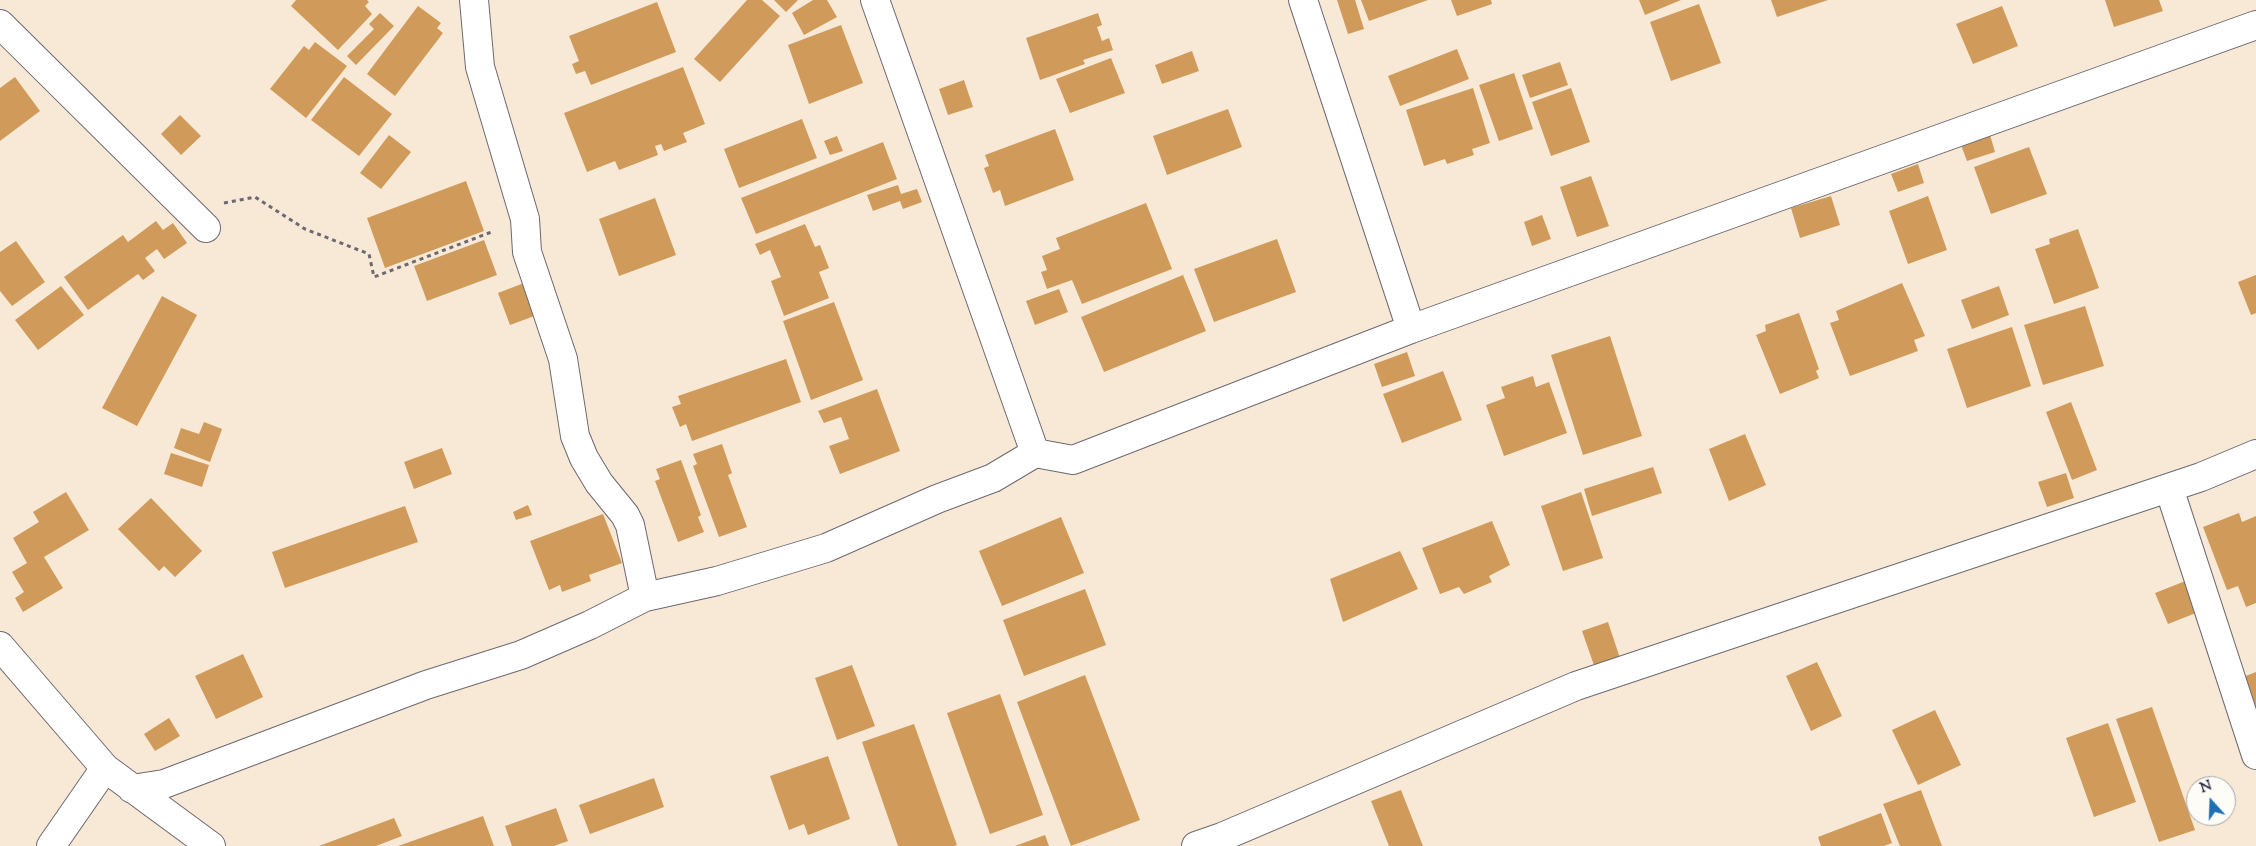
<!DOCTYPE html>
<html>
<head>
<meta charset="utf-8">
<style>
	body { margin:0 }
	#map { position:relative; width:2256px; height:846px; overflow:hidden; background:#f7e9d5; font-family:"Sorts Mill Goudy",serif }
	canvas { display:block }
	.north { position:absolute; left:2186px; top:776px; width:50px; height:50px; box-sizing:border-box; background:#fdfcf7; border:1px solid #a5a5ac; border-radius:50%; rotate:340deg; font-size:14px; font-weight:700; line-height:20px; text-align:center; color:#22223b }
	.north::after { content:''; display:block; margin:auto; width:18px; height:22px; background:#1f6fb2; clip-path:polygon(50% 0,100% 100%,50% 72%,0 100%) }
</style>
</head>
<body>
<div id="map">
<canvas width="2256" height="846"></canvas>
<div class="north">N</div>
</div>
<script>
const c = document.querySelector('canvas').getContext('2d');
c.lineJoin = 'round';
function paint(path, color) { c.fillStyle = color; c.fill(path, 'evenodd'); }
const shape = rows => new Path2D(rows.map(r => 'M' + r).join(''));
function stroke(path, color, width, dash) { c.strokeStyle = color; c.lineWidth = width; c.lineCap = dash ? 'butt' : 'round'; c.setLineDash(dash || []); c.stroke(path); }
const building = shape([
	[296,0,367,0,369,2,365,6,372,14,338,50,291,6],
	[747,0,762,0,780,16,720,82,694,59],
	[774,0,798,0,786,12],
	[813,0,827,0,837,17,804,35,792,13],
	[1337,0,1355,0,1364,29,1348,34],
	[1361,0,1428,0,1369,21],
	[1451,0,1491,0,1492,4,1457,16],
	[1639,0,1681,0,1645,15],
	[1771,0,1828,0,1777,17],
	[2105,0,2159,0,2163,11,2114,27],
	[657,2,676,52,591,85,585,71,576,74,572,64,579,61,569,36],
	[1699,4,1721,63,1671,81,1650,22],
	[418,6,441,23,437,28,443,33,395,96,367,74],
	[2002,6,2018,46,1973,64,1956,24],
	[380,13,394,26,356,65,347,56,374,29,369,24],
	[1098,13,1102,25,1097,27,1102,41,1109,38,1113,50,1083,60,1085,64,1040,80,1026,38],
	[841,25,863,83,809,104,788,45],
	[315,42,347,66,306,118,270,89,304,46,309,50],
	[1457,49,1469,79,1400,106,1388,76],
	[1192,51,1199,71,1162,84,1155,65],
	[1111,58,1125,93,1070,113,1056,79],
	[1560,62,1568,85,1530,98,1522,75],
	[683,67,705,124,683,133,687,142,664,151,661,144,655,146,658,155,619,170,615,161,587,172,564,113],
	[1514,73,1533,129,1499,141,1479,85],
	[15,77,40,111,0,141,0,88],
	[344,77,392,114,359,156,311,120],
	[964,80,973,107,948,115,939,89],
	[1473,88,1490,143,1472,149,1474,155,1447,164,1445,159,1424,166,1406,110],
	[1571,88,1590,142,1551,156,1532,102],
	[1228,109,1242,147,1167,175,1153,136],
	[180,115,201,136,181,155,161,134],
	[802,119,817,158,739,188,724,149],
	[1055,129,1074,180,1005,206,1000,190,993,193,984,168,989,166,985,155],
	[389,135,411,152,381,189,360,173],
	[1990,135,1995,152,1967,161,1961,145],
	[837,136,843,151,830,155,824,141],
	[883,142,897,179,756,234,741,198],
	[2029,147,2047,194,1991,214,1974,167],
	[1918,164,1924,183,1898,192,1891,174],
	[1591,176,1609,226,1577,237,1560,187],
	[466,181,484,231,385,268,367,218],
	[898,185,901,194,917,189,922,202,903,209,900,201,873,211,867,195],
	[1831,196,1840,225,1800,238,1791,208],
	[1928,196,1947,250,1908,264,1889,211],
	[655,198,676,255,619,276,599,219],
	[1146,203,1172,269,1082,304,1072,280,1047,289,1041,272,1047,270,1042,256,1060,249,1056,238],
	[1542,215,1551,239,1532,246,1524,222],
	[156,221,163,230,173,223,187,243,164,259,157,249,145,258,155,271,143,280,138,274,88,310,64,277,123,235,128,242],
	[805,224,815,247,820,245,829,268,819,272,829,298,784,316,771,281,781,277,770,250,760,255,755,244],
	[2078,229,2099,288,2054,304,2035,249,2050,244,2049,239],
	[1277,239,1296,292,1214,322,1194,269],
	[484,240,497,275,427,301,414,266],
	[16,241,45,282,12,306,0,291,0,252],
	[1183,275,1206,331,1104,372,1081,317],
	[2256,275,2256,313,2251,315,2238,282],
	[524,283,537,315,510,325,498,293],
	[1902,283,1925,336,1914,340,1918,351,1850,376,1830,323,1839,320,1836,311],
	[61,286,84,315,38,350,15,320],
	[1999,286,2009,315,1972,329,1961,300],
	[1059,289,1068,312,1035,325,1026,301],
	[162,296,197,315,137,426,102,408],
	[834,302,863,380,811,400,783,321],
	[2085,306,2104,366,2043,385,2024,325],
	[1799,313,1819,369,1816,371,1819,378,1780,394,1756,335,1766,331,1765,325],
	[2012,327,2031,386,1967,408,1947,349],
	[1610,336,1642,436,1583,455,1551,355],
	[1407,352,1415,376,1382,387,1374,364],
	[786,359,801,402,692,441,686,424,680,427,672,407,681,404,678,396],
	[1443,371,1462,420,1402,443,1383,394],
	[1533,376,1536,387,1549,382,1567,433,1504,456,1486,405,1505,398,1501,387],
	[877,389,900,451,840,474,829,446,849,439,841,417,824,423,818,411],
	[2071,402,2097,470,2072,480,2046,412],
	[204,422,222,429,210,462,174,448,181,428,199,434],
	[1745,434,1766,485,1729,501,1709,449],
	[722,444,732,473,728,475,747,527,719,537,693,466,697,464,693,454],
	[442,448,452,474,414,489,404,462],
	[171,453,209,465,202,487,164,474],
	[681,460,701,515,698,517,704,532,678,542,655,481,660,479,656,469],
	[1653,467,1662,493,1592,516,1584,489],
	[2066,473,2074,498,2047,507,2038,482],
	[66,492,89,530,44,557,63,588,23,612,15,598,24,592,12,572,27,563,13,538,39,522,33,512],
	[1581,492,1603,558,1563,571,1541,506],
	[151,498,202,551,175,577,164,566,159,571,118,529],
	[528,505,532,515,516,520,513,512],
	[405,506,418,542,285,588,272,552],
	[2239,513,2242,522,2256,516,2256,603,2246,607,2238,586,2227,590,2203,527],
	[603,514,622,563,589,575,591,581,562,592,560,585,549,590,530,541],
	[1061,517,1084,573,1002,606,979,551],
	[1492,521,1510,565,1489,576,1492,582,1464,594,1459,587,1440,594,1422,548],
	[1400,551,1418,589,1343,622,1330,579],
	[2193,578,2206,609,2168,624,2155,593],
	[1085,589,1106,645,1024,676,1003,620],
	[1608,622,1621,661,1596,671,1582,631],
	[243,654,263,697,216,719,195,676],
	[1817,662,1842,716,1811,731,1786,676],
	[852,665,875,726,837,740,815,678],
	[2256,672,2256,712,2243,677],
	[1085,675,1140,820,1071,846,1017,702],
	[1000,694,1043,815,990,834,947,713],
	[2152,707,2195,830,2159,842,2116,719],
	[1935,710,1961,765,1918,785,1892,730],
	[169,718,180,736,155,751,144,734],
	[2108,723,2136,802,2094,817,2066,738],
	[914,724,957,845,954,846,898,846,862,742],
	[828,756,850,819,808,835,804,824,789,830,770,776],
	[654,778,664,807,590,834,579,805],
	[1401,790,1423,846,1389,846,1371,801],
	[1921,790,1942,846,1900,846,1883,804],
	[556,808,568,841,554,846,512,846,505,826],
	[1881,813,1892,843,1884,846,1821,846,1818,837],
	[483,816,494,846,398,846],
	[394,818,402,836,376,846,319,846],
	[1045,835,1049,846,1015,846]
]);
const path = shape([
	[224,203,255,197,305,229,369,254,374,277,494,231]
]);
const minor = shape([
	[474,0,480,67,525,219,527,252,563,359,575,436,584,458,599,483,625,515,630,525,645,597],
	[875,0,1035,453],
	[1303,0,1411,329],
	[0,24,206,228],
	[2169,488,2256,755],
	[0,646,105,768,211,846],
	[132,789,164,784,426,685,521,655,590,625,645,597,717,581,826,548,937,499,993,478,1035,453,1073,460,1411,329,2256,25],
	[51,846,105,768],
	[1196,846,1222,837,1576,686,2201,477,2256,454]
]);
paint(building, '#d09b5a');
stroke(minor, '#6d6871', 30);
stroke(path, '#6d6871', 3, [4, 4]);
stroke(minor, '#fff', 28);
</script>
</body>
</html>
